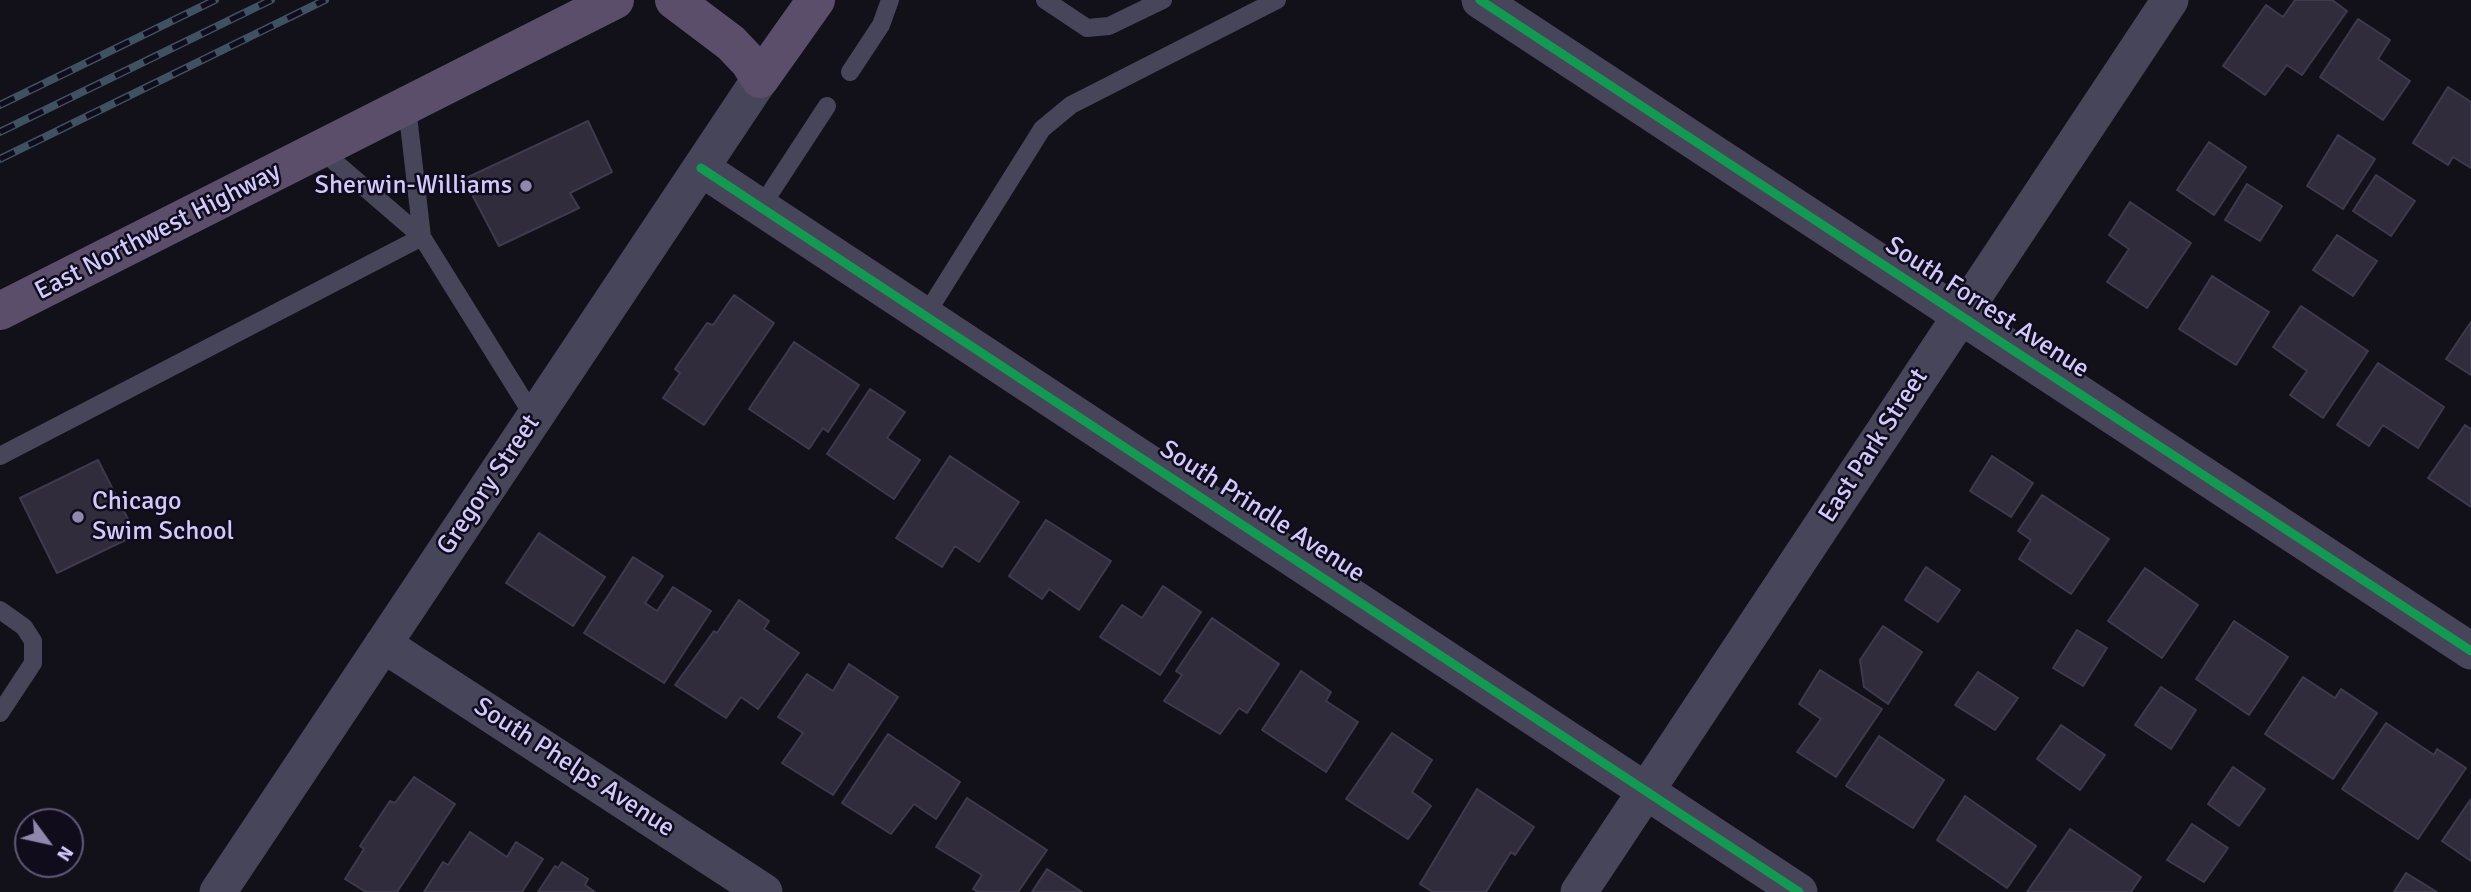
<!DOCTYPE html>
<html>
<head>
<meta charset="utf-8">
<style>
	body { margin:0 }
	#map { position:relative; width:2471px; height:892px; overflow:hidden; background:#121018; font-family:Signika,sans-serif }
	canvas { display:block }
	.north { position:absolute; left:14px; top:808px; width:70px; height:70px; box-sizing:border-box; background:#100c1c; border:2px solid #5e5876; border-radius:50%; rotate:123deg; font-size:19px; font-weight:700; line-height:28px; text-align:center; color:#d2c9fd }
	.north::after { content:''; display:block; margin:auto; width:24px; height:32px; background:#8f88ad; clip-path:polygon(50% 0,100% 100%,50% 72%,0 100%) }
</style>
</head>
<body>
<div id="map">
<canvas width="2471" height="892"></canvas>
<div class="north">N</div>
</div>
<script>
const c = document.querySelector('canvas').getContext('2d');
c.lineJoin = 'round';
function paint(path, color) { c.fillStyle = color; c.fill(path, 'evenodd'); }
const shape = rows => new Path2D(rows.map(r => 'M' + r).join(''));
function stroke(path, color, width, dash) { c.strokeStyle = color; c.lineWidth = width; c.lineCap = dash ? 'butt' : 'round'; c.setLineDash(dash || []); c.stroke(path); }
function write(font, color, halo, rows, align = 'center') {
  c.font = font + ' Signika,sans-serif'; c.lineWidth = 5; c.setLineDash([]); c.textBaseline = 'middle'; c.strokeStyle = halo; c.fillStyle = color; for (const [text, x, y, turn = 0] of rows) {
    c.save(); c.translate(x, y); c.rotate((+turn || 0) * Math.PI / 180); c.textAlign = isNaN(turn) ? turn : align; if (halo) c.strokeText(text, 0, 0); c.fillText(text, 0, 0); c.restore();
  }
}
const building = shape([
	[2295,0,2332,0,2347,11,2302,75,2287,65,2265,95,2223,66,2266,5,2283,17,2295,0],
	[2358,19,2390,40,2378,59,2410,81,2383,120,2320,77,2358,19],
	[2448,87,2471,102,2471,168,2453,157,2448,165,2413,143,2448,87],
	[588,121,612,172,570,193,579,208,499,246,464,179,588,121],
	[2338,135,2375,159,2343,209,2307,186,2338,135],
	[2209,142,2246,167,2214,215,2177,190,2209,142],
	[2376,175,2415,201,2391,236,2353,211,2376,175],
	[2247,184,2282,206,2260,241,2225,220,2247,184],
	[2130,202,2191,243,2147,308,2107,282,2129,249,2109,235,2130,202],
	[2337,235,2377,261,2353,296,2313,270,2337,235],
	[2212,276,2269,312,2236,365,2179,329,2212,276],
	[734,295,774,323,704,425,663,398,680,373,675,369,707,323,713,325,734,295],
	[2301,306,2368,351,2323,418,2290,395,2307,371,2273,347,2301,306],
	[2471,322,2471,375,2446,359,2471,322],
	[794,342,859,385,828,432,823,428,809,449,749,409,794,342],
	[2378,363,2444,407,2418,448,2383,425,2369,446,2337,425,2378,363],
	[870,389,905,412,887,438,920,460,894,499,827,454,870,389],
	[2465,425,2471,429,2471,507,2428,478,2465,425],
	[950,456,1019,502,979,562,955,546,942,567,896,538,950,456],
	[1992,456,2033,483,2011,517,1970,491,1992,456],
	[98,460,136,535,57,573,20,498,98,460],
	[2042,495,2109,539,2071,594,2019,559,2031,540,2018,531,2042,495],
	[1046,520,1111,561,1079,610,1049,589,1042,599,1009,576,1046,520],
	[539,533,605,577,573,626,506,583,539,533],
	[633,557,663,576,645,603,657,611,673,587,711,611,664,683,584,633,633,557],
	[1926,567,1960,590,1938,622,1905,600,1926,567],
	[2145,568,2198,605,2162,658,2108,621,2145,568],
	[1163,586,1201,612,1160,675,1100,637,1122,605,1142,618,1163,586],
	[739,600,769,621,764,629,799,653,758,709,741,697,726,718,675,685,714,631,717,633,739,600],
	[1212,618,1279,664,1247,713,1239,708,1220,734,1164,701,1182,675,1176,671,1212,618],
	[2234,621,2288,657,2249,715,2196,679,2234,621],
	[1883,626,1922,652,1888,704,1864,687,1860,660,1883,626],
	[2077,630,2107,648,2083,686,2053,668,2077,630],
	[849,664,898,697,833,795,782,763,803,733,778,717,807,674,833,691,849,664],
	[1820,670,1882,709,1836,777,1797,752,1821,719,1799,704,1820,670],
	[1301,671,1331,692,1326,701,1358,722,1326,772,1262,730,1301,671],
	[1978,672,2018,698,1995,730,1955,705,1978,672],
	[2303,677,2335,698,2341,689,2377,713,2333,779,2265,734,2303,677],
	[2161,687,2196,710,2171,749,2135,725,2161,687],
	[2386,723,2434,755,2437,749,2466,768,2418,839,2342,789,2386,723],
	[2061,725,2105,755,2080,790,2037,759,2061,725],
	[1392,733,1432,760,1412,792,1431,806,1408,839,1346,799,1392,733],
	[888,734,960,782,936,819,914,804,891,834,842,803,888,734],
	[1879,736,1944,780,1913,828,1846,786,1879,736],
	[2233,767,2265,789,2239,826,2208,804,2233,767],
	[414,777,455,804,397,892,366,892,345,879,364,849,360,846,390,801,395,803,414,777],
	[1477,789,1534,827,1515,855,1511,852,1486,892,1433,892,1420,884,1477,789],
	[1965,796,2036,846,2007,888,1937,840,1965,796],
	[967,798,1047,850,1018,892,978,892,973,889,982,875,936,847,967,798],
	[2471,799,2471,861,2442,841,2471,799],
	[2192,824,2228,848,2204,882,2167,860,2192,824],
	[2070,829,2141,877,2131,892,2027,892,2070,829],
	[470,832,507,857,516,842,543,859,522,892,424,892,443,862,448,865,470,832],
	[562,862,588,879,585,885,595,892,538,892,555,866,558,868,562,862],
	[1047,869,1082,892,1032,892,1047,869],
	[2406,873,2437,892,2394,892,2406,873]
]);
const lane = shape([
	[1045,0,1087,28,1109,26,1163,0],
	[850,72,881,25,890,0],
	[407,107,422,237],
	[321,150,422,237,534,417],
	[761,207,827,106],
	[925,316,1042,129,1071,105,1277,0],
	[0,456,422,237],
	[0,610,24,627,33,641,33,663,0,713]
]);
const street = shape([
	[1480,0,2471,651],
	[701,168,1799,892],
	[383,644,764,892],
	[218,892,760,79],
	[1579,892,2170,0]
]);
const primary = shape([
	[674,0,731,43,749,62,760,79,816,0],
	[0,311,615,0]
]);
const rail = shape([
	[0,105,215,0],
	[0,132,271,0],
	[0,159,325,0]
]);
const cycleway = shape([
	[1480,0,2471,651],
	[701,168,1799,892]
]);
const markers = [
	[526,186,7,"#8f88ad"],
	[78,517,7,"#8f88ad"]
];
const poiNames = [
	["Sherwin-Williams",512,186],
	["Chicago",92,502,"left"],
	["Swim School",92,532,"left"]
];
const streetNames = [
	["East Northwest Highway",158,232,-27],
	["South Forrest Avenue",1987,308,33],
	["East Park Street",1874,446,-57],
	["Gregory Street",489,485,-56],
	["South Prindle Avenue",1262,512,33],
	["South Phelps Avenue",574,768,33]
];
paint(building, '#302c3c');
stroke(building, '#3e3a4d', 2);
stroke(lane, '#474559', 18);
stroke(street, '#474559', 37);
stroke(primary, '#5b4e6a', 38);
stroke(rail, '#405161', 8);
stroke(rail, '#100c1c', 5, [16]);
stroke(cycleway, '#139951', 9);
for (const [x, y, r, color] of markers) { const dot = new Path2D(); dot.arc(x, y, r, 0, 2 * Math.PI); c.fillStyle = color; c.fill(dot); stroke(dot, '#100c1c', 2.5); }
write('26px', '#d2c9fd', '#100c1c', poiNames, 'right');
write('26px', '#d2c9fd', '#100c1c', streetNames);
</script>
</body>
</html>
